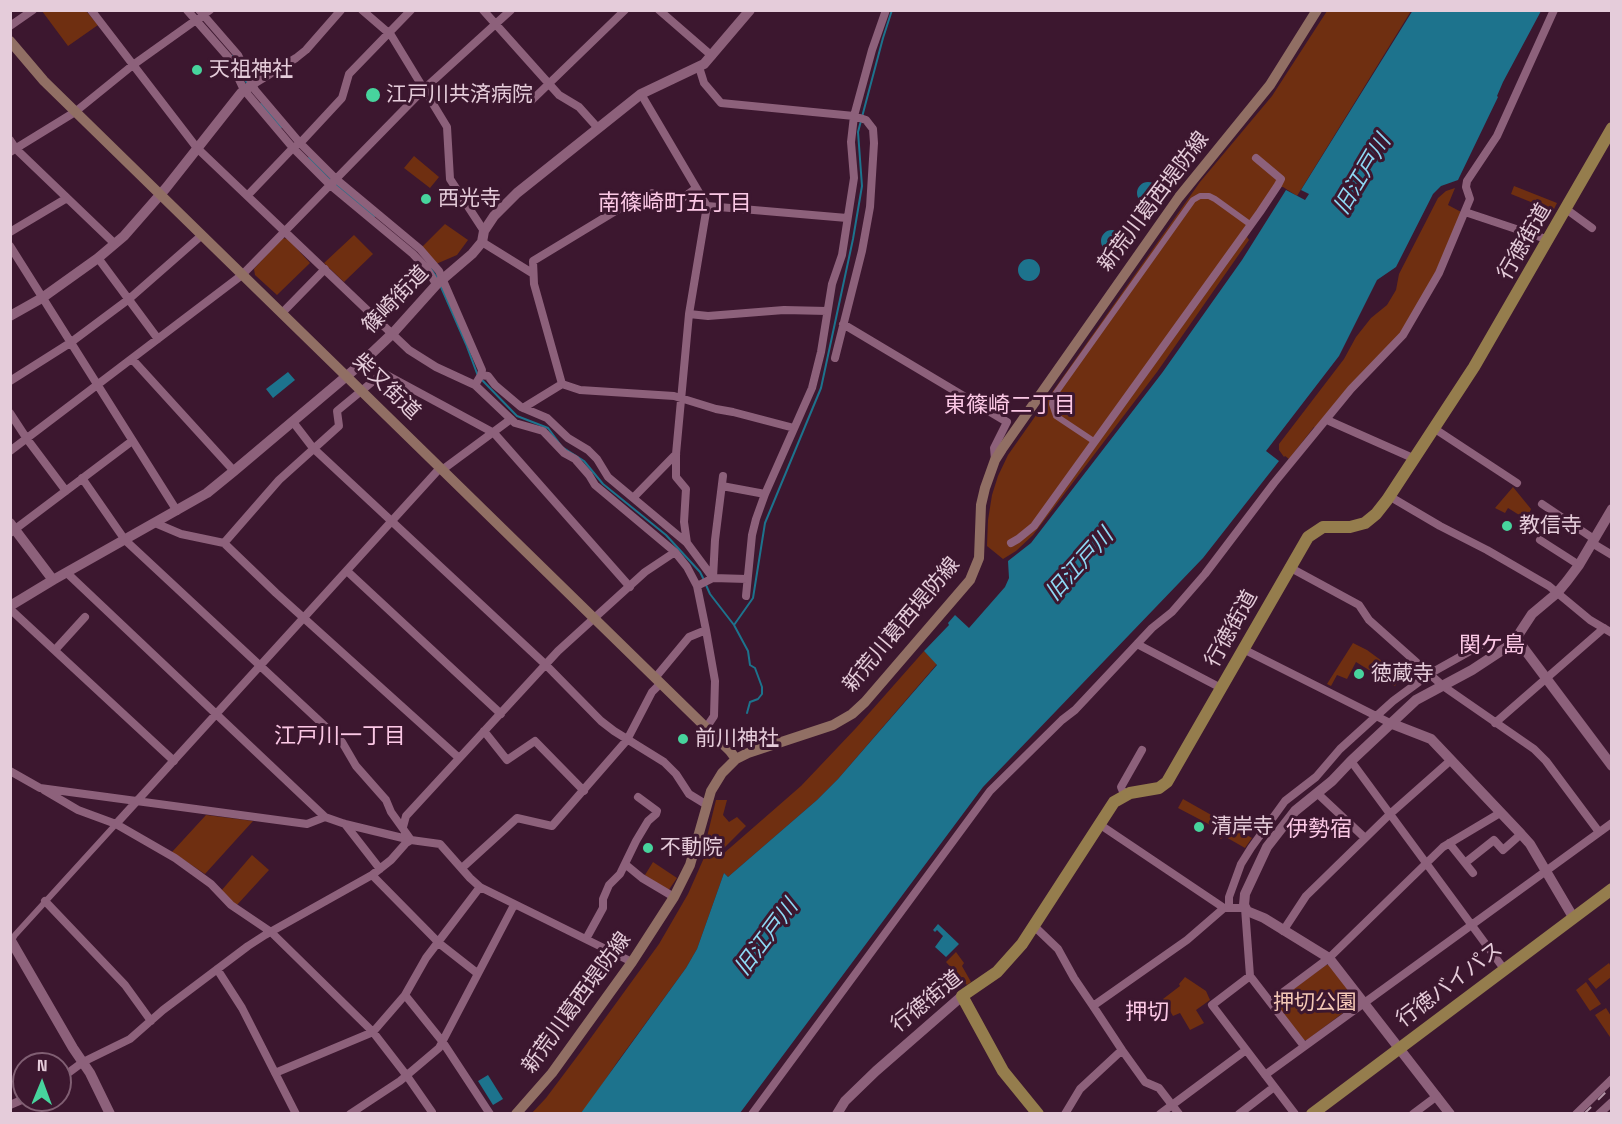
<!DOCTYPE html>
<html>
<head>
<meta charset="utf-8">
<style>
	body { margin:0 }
	#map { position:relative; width:1622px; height:1124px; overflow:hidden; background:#3c172f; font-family:"Space Grotesk",sans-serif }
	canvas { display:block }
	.frame { position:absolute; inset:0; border:12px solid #e5ccda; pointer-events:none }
	.north { position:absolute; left:12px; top:1052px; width:60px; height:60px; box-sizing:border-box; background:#3c172f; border:2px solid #805f73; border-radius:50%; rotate:1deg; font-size:16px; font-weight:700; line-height:24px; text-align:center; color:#e5ccda }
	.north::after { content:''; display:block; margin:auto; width:21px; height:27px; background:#47d49d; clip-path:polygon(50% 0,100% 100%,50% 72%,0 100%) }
</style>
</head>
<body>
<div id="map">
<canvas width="1622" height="1124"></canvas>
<div class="frame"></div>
<div class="north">N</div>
</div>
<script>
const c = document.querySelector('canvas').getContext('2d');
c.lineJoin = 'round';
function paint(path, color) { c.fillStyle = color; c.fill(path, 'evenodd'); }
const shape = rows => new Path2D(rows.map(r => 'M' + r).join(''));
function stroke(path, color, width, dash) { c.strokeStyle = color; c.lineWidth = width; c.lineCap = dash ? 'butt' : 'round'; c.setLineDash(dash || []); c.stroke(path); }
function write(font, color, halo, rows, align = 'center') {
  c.font = font + ' "Space Grotesk","Noto Sans JP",sans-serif'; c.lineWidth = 6; c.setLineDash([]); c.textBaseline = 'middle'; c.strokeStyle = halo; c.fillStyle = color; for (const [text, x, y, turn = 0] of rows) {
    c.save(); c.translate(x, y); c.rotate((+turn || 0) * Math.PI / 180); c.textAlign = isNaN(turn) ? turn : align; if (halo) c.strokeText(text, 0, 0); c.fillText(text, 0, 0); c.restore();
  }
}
const green = shape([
	[42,11,86,11,98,25,68,46],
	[1327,11,1411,11,1297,196,1283,187,1280,187,1247,237,1249,240,1157,372,1033,535,1016,551,1003,559,987,546,988,520,992,495,998,476,1008,455,1200,182,1272,96],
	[414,156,439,177,430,188,404,168],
	[1514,186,1557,203,1553,211,1511,194],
	[1455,188,1448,205,1463,213,1427,290,1402,332,1317,429,1314,427,1289,459,1285,456,1284,457,1279,450,1279,444,1344,359,1356,337,1371,318,1387,305,1396,290,1399,274,1438,198,1446,191],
	[445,224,468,240,457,255,436,264,422,247],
	[354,235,373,254,344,282,324,263],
	[282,238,288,239,310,263,277,295,255,275,254,269],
	[1513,487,1531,509,1528,517,1534,521,1526,533,1518,528,1524,518,1508,508,1505,513,1495,508],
	[1353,643,1367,650,1401,675,1395,686,1356,662,1347,679,1337,675,1331,686,1327,684],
	[924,651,937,664,838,779,817,800,728,877,724,873,697,949,686,968,618,1061,586,1108,581,1113,531,1114,546,1098,582,1050,659,944,688,894,707,851,723,854,801,786,856,728],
	[1183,799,1252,838,1245,848,1224,836,1221,839,1215,835,1218,829,1178,808],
	[716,800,727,800,723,815,729,822,737,817,746,826,724,848,719,849,705,845],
	[206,815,253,821,205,874,172,852],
	[252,855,269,870,236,906,221,891],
	[653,862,677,878,668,891,645,875],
	[956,952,964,963,962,966,971,982,967,985,946,962],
	[1609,963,1611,967,1611,977,1596,989,1588,979],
	[1326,965,1329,965,1356,1000,1356,1003,1307,1040,1303,1040,1276,1005,1277,1001],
	[1185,977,1206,991,1210,1000,1196,1010,1204,1023,1190,1030,1180,1013,1173,1016,1163,999,1180,986,1179,984],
	[1586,982,1601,1004,1590,1011,1576,990],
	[1606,1008,1611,1016,1610,1037,1595,1015]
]);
const water = shape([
	[1413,10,1541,11,1503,82,1497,96,1498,97,1458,180,1441,186,1433,194,1396,267,1377,280,1339,356,1266,451,1279,461,1203,558,983,787,740,1113,581,1113,686,968,697,949,724,873,728,877,817,800,838,779,937,665,924,651,949,625,948,623,955,615,969,628,1005,587,1009,578,1008,561,1031,543,1162,373,1242,260,1286,190,1305,200,1309,194,1301,190],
	'1137 193a11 11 0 1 1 22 0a11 11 0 1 1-22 0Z',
	'1101 241a11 11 0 1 1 22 0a11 11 0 1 1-22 0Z',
	'1018 270a11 11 0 1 1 22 0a11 11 0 1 1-22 0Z',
	[288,372,295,380,273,398,266,389],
	[938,924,959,944,946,957,935,947,943,936,937,930,935,932,933,930],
	[488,1075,503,1099,493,1105,478,1081]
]);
const stream = shape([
	[232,56,248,85],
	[261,104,281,127],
	[309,158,327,177,374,216],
	[431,269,438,279],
	[441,287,466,344,478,376],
	[482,380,517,416,548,428,562,447,584,461,603,484,666,535,700,572,704,580],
	[706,585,710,594,734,625],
	[747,713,750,702,758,699,762,694,762,687,755,668,750,665,748,651,734,625,753,598,765,523,821,388,853,239,862,186,858,132,883,38,892,10]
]);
const pedestrian = shape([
	[1095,442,1056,416,1052,404,1053,397,1193,200,1200,196,1209,196,1215,199,1251,225],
	[12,940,15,935,116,824]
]);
const minor = shape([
	[91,10,197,148,409,350,436,367,475,385,515,423,543,431,564,453,575,459,589,475,595,485,675,552,687,567,697,586,706,630,715,681,714,716,706,728],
	[187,10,229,58,244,90,293,148,330,185,413,254,427,269,436,284],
	[199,10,238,55,255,90,300,143,336,179,420,249,439,271,482,370,481,375,475,385],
	[362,10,391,35,447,127,450,179,484,231],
	[483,10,559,95,579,107,597,127],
	[659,10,712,56],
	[10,26,33,10],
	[699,67,704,83,721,103,854,116,866,120,873,129,874,143,870,207,862,251,835,358],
	[252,85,296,58,306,50,341,10],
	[641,94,707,206,847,218],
	[531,101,625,10],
	[10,140,16,149,115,244],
	[10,152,75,112,133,65,210,10],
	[248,195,290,151,303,140,342,98,349,74,411,10],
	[1566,209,1592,228],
	[1465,212,1549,240],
	[10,232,67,198],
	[482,242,532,273],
	[10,246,177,511],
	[98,258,158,339],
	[282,313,325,269],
	[689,314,708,316,784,310,827,311],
	[843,324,1007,422,994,448,995,460],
	[132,359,234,471],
	[481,375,488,376,495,385,521,407,547,418,568,438,588,450,597,459,608,477,687,543,713,578,747,579],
	[10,381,70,343,129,299,202,235],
	[562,384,580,390,674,396,716,409,733,412,794,428],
	[523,408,562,384,534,284,533,261,622,207,652,193,667,200,684,197,695,189],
	[10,413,27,439,66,491],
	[1327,420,1415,459],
	[293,422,313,448,546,665,601,721,614,731,664,762,676,774,689,794,707,805],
	[1435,429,1517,483],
	[10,451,242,275,424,89,511,10],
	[442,470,511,419],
	[722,486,765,494],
	[1389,496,1440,526,1487,550,1549,586,1590,620,1612,633],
	[633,498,676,454],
	[1542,504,1594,539],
	[155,523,181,534,224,543,276,593,459,758],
	[10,533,132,441],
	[1540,540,1579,565],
	[224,543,279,480,339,426,337,411,383,373,494,433,630,587],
	[687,543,684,522,686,489,676,477,676,454,689,314,707,206],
	[1011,543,1018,539,1034,526,1260,212,1278,185,1281,179,1256,158],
	[1592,543,1612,555],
	[1289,567,1359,605,1369,620,1443,686,1534,749,1546,761,1599,832],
	[347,571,501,714],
	[67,573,325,817],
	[697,586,713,578,715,540,723,476],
	[746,596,752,535,756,519,765,494,812,388,821,352,832,284,842,255,854,178,851,142,854,116,872,50,886,10],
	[10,609,174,761],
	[1137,644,1221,688],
	[1243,649,1390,723],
	[55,650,85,617],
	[655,678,689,637,706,630],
	[1495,723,1604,628],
	[484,731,507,760,535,741,584,791],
	[1351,761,1504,969],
	[10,771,40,788,307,824,325,817,345,824,411,840,440,844,470,878,480,887,632,962],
	[44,790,78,810,116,824,175,858,211,884,231,905,271,932,373,1032,407,1076,432,1112,430,1114],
	[1317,793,1365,838],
	[1124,794,1121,787,1142,750],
	[116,824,440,468],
	[345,824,380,869],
	[1099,824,1224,908,1245,908,1250,976,1212,1005,1295,1114],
	[403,827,406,816,558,651,645,572,675,552],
	[1449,843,1465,863,1494,840,1503,850,1521,834],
	[1465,863,1473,873],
	[625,864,642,878,674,897],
	[462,868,517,818,552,826,627,740,652,692,660,684],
	[372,875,440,944,477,973],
	[45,901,125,985,151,1021],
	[1229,908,1229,897,1241,864,1251,848,1285,801,1316,777,1340,749,1393,701,1431,673,1481,645],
	[1034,926,1058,949,1074,978,1093,1006],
	[1283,931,1306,896,1390,814,1451,760],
	[586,939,603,908,603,899,609,885,620,874,636,841,648,821,656,814,657,811,638,797],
	[217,969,242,1008,296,1114],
	[1250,976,1304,1046],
	[405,995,442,1041,490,1114],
	[1270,1002,1329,958,1443,847,1500,813],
	[1122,1050,1145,1082,1159,1088,1179,1114],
	[275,1073,373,1032,405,995,426,958,480,887],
	[1265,1075,1612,823],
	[60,1079,83,1062,130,1039,163,1010,248,946,265,935,372,875,391,860,406,843,411,840,391,812,386,800,356,766,342,742,125,540,82,478],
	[10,1105,24,1099],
	[350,1114,400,1081,439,1048,514,905],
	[752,1114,990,791,1062,720,1075,710,1152,628,1172,612,1205,574,1274,483,1351,389,1403,335,1439,273,1470,199,1466,187,1467,181,1497,136,1554,10],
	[1065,1114,1080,1089,1122,1050,1093,1006,1187,940,1224,908],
	[1160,1114,1246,1050],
	[1239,1114,1274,1087],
	[1413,1114,1437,1096],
	[1576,1114,1612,1079],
	[1599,1114,1612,1102]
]);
const tertiary = shape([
	[10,316,42,298,98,258,124,236,166,188,241,93,252,85],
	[10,523,53,580],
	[10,606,53,580,207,493,234,471,355,369,393,333,437,284,472,254,482,242,484,231,494,216,517,193,641,94,704,64,750,10],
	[1516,638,1612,766],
	[1390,723,1431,739,1521,834,1530,844,1573,917],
	[10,939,73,1048,90,1073,110,1114],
	[837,1114,845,1101,876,1071,962,996],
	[1450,1114,1329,958,1264,918,1247,911,1244,905,1245,894,1267,847,1295,811,1332,781,1351,761,1416,700,1472,670,1513,643,1532,614,1557,593,1567,581,1579,565,1612,509]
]);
const secondary = shape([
	[10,41,44,81,730,751,736,759],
	[516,1114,552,1073,632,962,674,897,690,865,711,791,722,773,736,759,748,753,833,725,852,714,865,702,970,580,979,558,981,505,985,488,995,460,1002,449,1179,197,1270,85,1317,10]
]);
const primary = shape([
	[1038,1114,1003,1071,962,996,997,972,1022,944,1114,802,1130,793,1159,788,1167,782,1308,537,1323,527,1350,527,1365,523,1376,514,1387,500,1474,367,1612,128],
	[1312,1114,1612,889]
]);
const rail = shape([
	[1584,1114,1612,1086]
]);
const markers = [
	[197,70,6,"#47d49d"],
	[373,95,8,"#47d49d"],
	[426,199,6,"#47d49d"],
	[1507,526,6,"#47d49d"],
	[1359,674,6,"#47d49d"],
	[683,739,6,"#47d49d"],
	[1199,827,6,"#47d49d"],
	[648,848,6,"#47d49d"]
];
const poiNames = [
	["天祖神社",209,70],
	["江戸川共済病院",386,95],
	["西光寺",438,199],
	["教信寺",1519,526],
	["徳蔵寺",1371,674],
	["前川神社",695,739],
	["清岸寺",1211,827],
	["不動院",660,848]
];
const streetNames = [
	["新荒川葛西堤防線",1154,202,-53],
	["行徳街道",1525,242,-60],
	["篠崎街道",396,300,-46],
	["柴又街道",386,387,44],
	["新荒川葛西堤防線",902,625,-50],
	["行徳街道",1232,629,-61],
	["行徳バイパス",1450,985,-37],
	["行徳街道",927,1002,-39],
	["新荒川葛西堤防線",577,1003,-54]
];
const parkNames = [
	["押切公園",1315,1003]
];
const waterNames = [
	["旧江戸川",1363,175,-59],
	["旧江戸川",1080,565,-48],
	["旧江戸川",767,938,-53]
];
const neighbourhoodNames = [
	["南篠崎町五丁目",675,204],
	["東篠崎二丁目",1010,406],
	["関ケ島",1492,646],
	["江戸川一丁目",340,737],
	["伊勢宿",1319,830],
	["押切",1147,1013]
];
paint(green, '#6f2f11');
paint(water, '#1d738d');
stroke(stream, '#1d738d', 2);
stroke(pedestrian, '#8d617b', 6);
stroke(minor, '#8d617b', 8);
stroke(tertiary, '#8d617b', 10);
stroke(secondary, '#916f64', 10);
stroke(primary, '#957d4d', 12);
stroke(rail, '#b396a7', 2, [10, 10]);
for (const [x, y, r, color] of markers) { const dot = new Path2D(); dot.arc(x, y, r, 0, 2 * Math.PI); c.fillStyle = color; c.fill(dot); stroke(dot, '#3c172f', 2); }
write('21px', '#e5ccda', '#3c172f', poiNames, 'left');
write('21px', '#e5ccda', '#3c172f', streetNames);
write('21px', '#f5c9b7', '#3c172f', parkNames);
write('italic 22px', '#8ed9f4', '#3c172f', waterNames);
write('22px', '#fbc8e5', '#3c172f', neighbourhoodNames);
</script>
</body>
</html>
